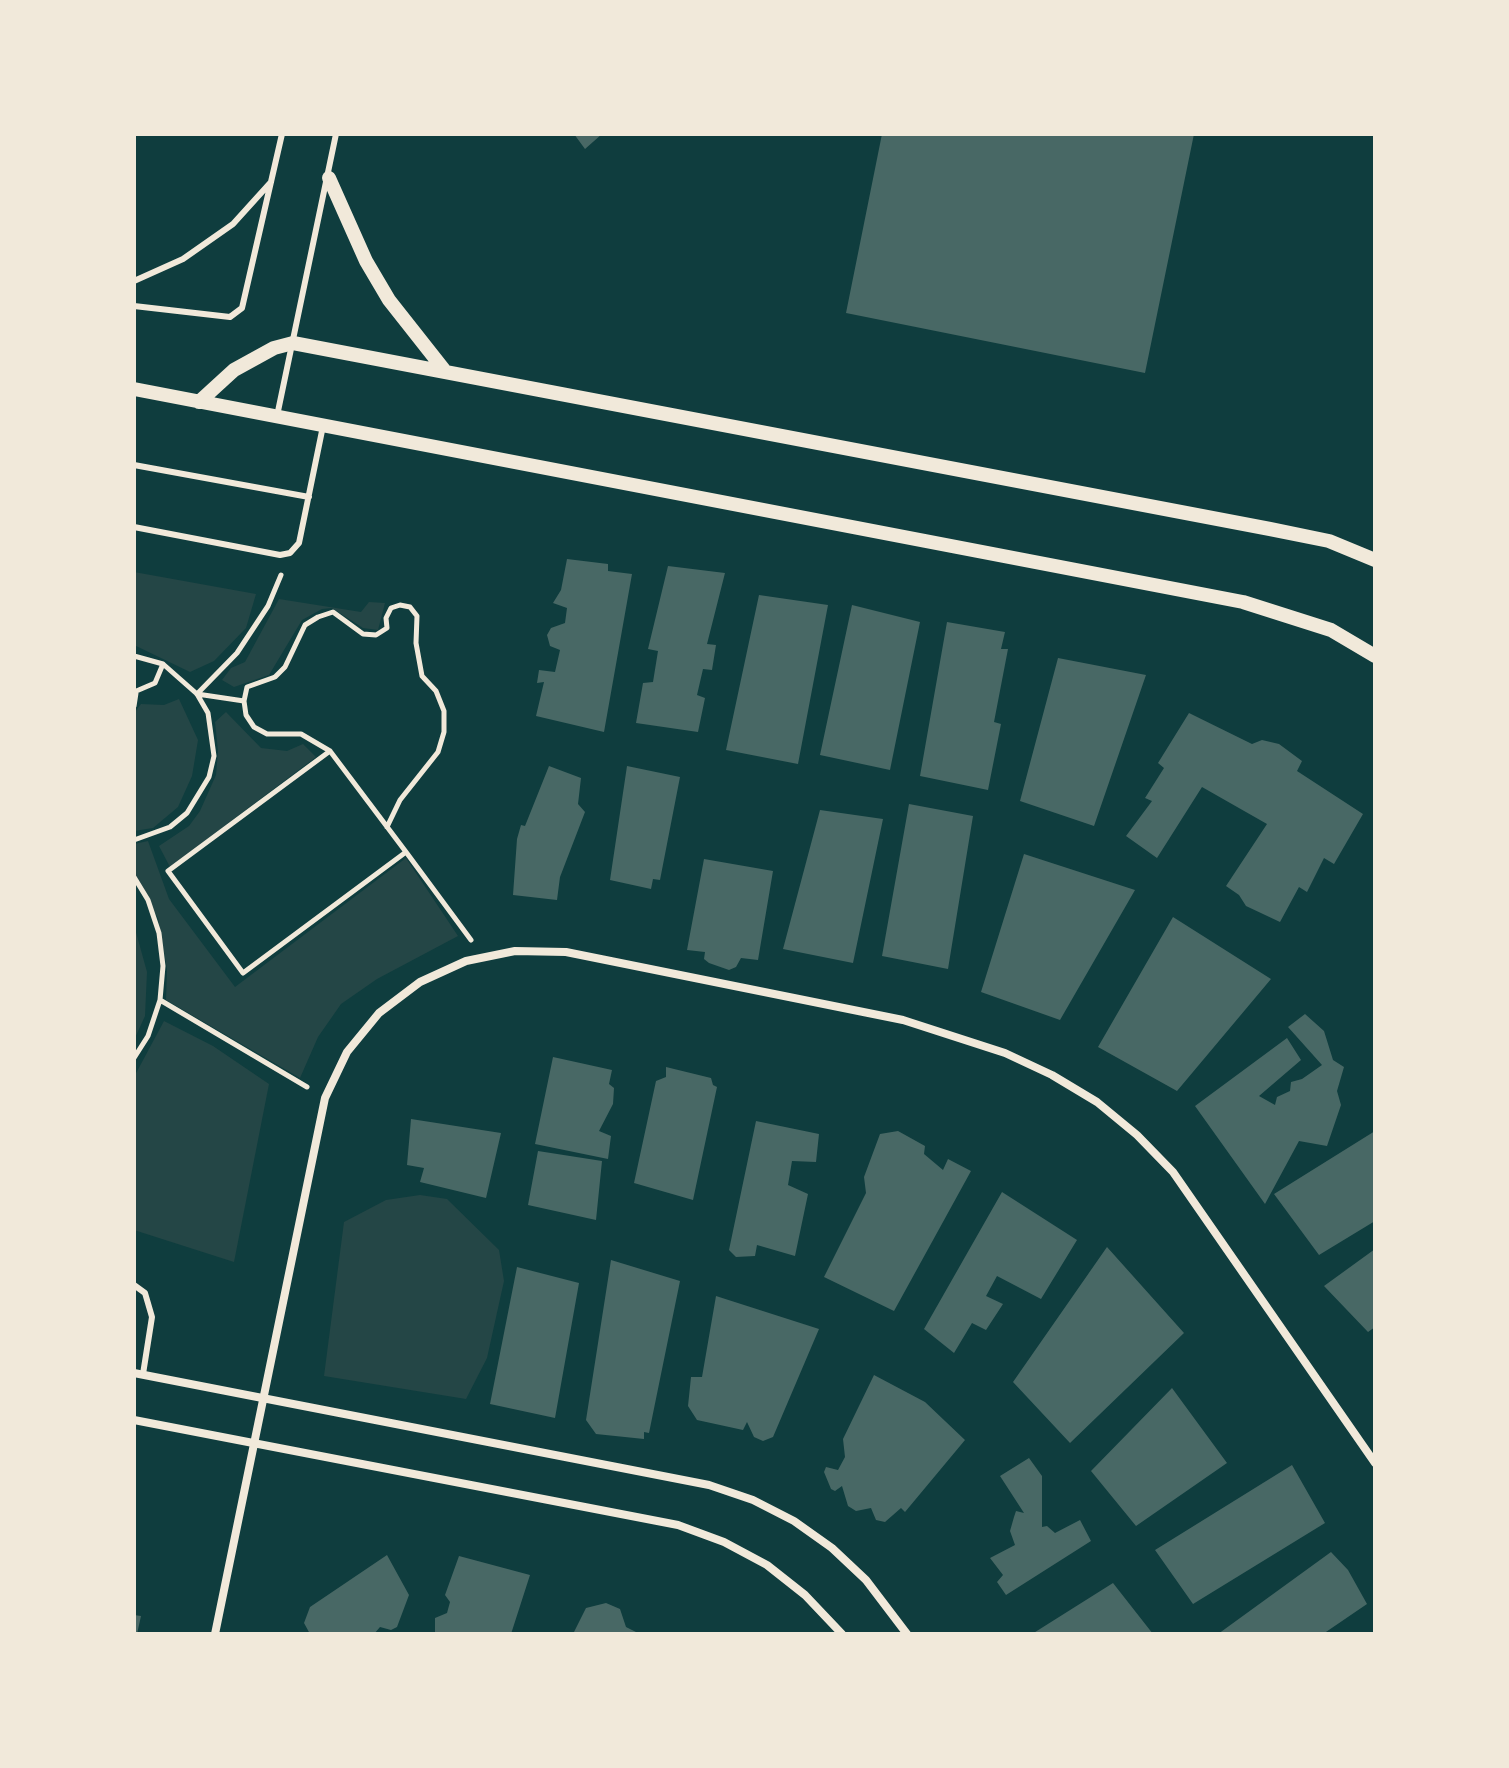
<!DOCTYPE html>
<html>
<head>
<meta charset="utf-8">
<style>
	body { margin:0 }
	#map { position:relative; width:1509px; height:1768px; overflow:hidden; background:#0f3d3e; font-family:Lato,sans-serif }
	canvas { display:block }
	.frame { position:absolute; inset:0; border:136px solid #f1e9da; pointer-events:none }
</style>
</head>
<body>
<div id="map">
<canvas width="1509" height="1768"></canvas>
<div class="frame"></div>
</div>
<script>
const c = document.querySelector('canvas').getContext('2d');
c.lineJoin = 'round';
function paint(path, color) { c.fillStyle = color; c.fill(path, 'evenodd'); }
const shape = rows => new Path2D(rows.map(r => 'M' + r).join(''));
function stroke(path, color, width, dash) { c.strokeStyle = color; c.lineWidth = width; c.lineCap = dash ? 'butt' : 'round'; c.setLineDash(dash || []); c.stroke(path); }
const green = shape([
	[134,572,256,594,246,628,214,661,190,672,134,645],
	[279,599,361,612,369,602,385,603,378,630,363,628,332,608,322,609,302,620,269,675,234,687,222,680,231,668,245,662],
	[179,699,198,740,192,776,178,807,153,828,134,831,134,713,141,704,164,705],
	[226,712,261,748,287,751,303,744,316,757,170,867,159,846,189,826,200,811,216,775,218,751,215,722],
	[148,841,169,899,235,987,406,858,458,936,377,979,341,1004,318,1037,300,1078,166,1000,167,969,158,918,134,880,134,844],
	[134,925,147,972,145,1016,134,1040],
	[164,1021,213,1046,269,1084,234,1262,134,1230,134,1077],
	[420,1195,447,1199,499,1250,504,1281,487,1358,466,1399,324,1376,344,1222,386,1200]
]);
const building = shape([
	[574,134,602,134,585,149],
	[882,134,1194,134,1145,373,846,313],
	[567,559,608,564,608,571,632,574,604,732,536,716,544,682,537,683,539,670,555,672,560,650,550,646,547,635,551,628,565,623,567,608,553,603,561,590],
	[668,566,725,573,707,644,716,645,712,670,703,669,697,695,705,698,698,732,636,723,643,683,653,682,658,651,648,649],
	[759,595,828,605,798,764,726,750],
	[852,605,920,622,890,770,820,755],
	[947,622,1005,632,1001,649,1008,649,994,722,1001,724,988,790,920,776],
	[1058,658,1146,675,1094,826,1020,801],
	[1189,713,1252,744,1262,740,1279,744,1302,761,1297,771,1363,814,1334,864,1324,858,1307,892,1299,887,1280,922,1246,906,1239,895,1226,886,1267,824,1202,787,1157,858,1126,836,1152,801,1145,798,1164,768,1158,763],
	[549,766,581,778,578,804,585,812,560,877,557,900,513,895,517,839,521,825,525,826],
	[627,766,680,777,660,880,653,879,651,889,610,880],
	[909,804,973,816,948,969,882,956],
	[820,810,883,819,853,963,783,949],
	[1024,854,1135,890,1060,1020,981,992],
	[704,859,773,871,758,960,741,958,736,967,729,970,709,963,704,959,705,952,687,950],
	[1173,917,1271,979,1177,1091,1098,1047],
	[1305,1014,1324,1031,1333,1060,1344,1067,1337,1091,1341,1105,1327,1146,1299,1141,1265,1204,1195,1106,1287,1038,1301,1060,1259,1096,1275,1105,1277,1097,1290,1091,1291,1082,1302,1079,1322,1065,1288,1027],
	[553,1057,612,1070,609,1084,614,1088,613,1104,599,1131,611,1136,608,1159,535,1144],
	[666,1067,711,1078,713,1085,717,1087,693,1200,634,1183,656,1081,666,1077],
	[411,1119,501,1133,486,1198,420,1182,424,1168,407,1165],
	[756,1121,819,1134,816,1162,792,1161,788,1185,808,1194,795,1256,757,1245,755,1256,736,1257,729,1250],
	[898,1131,925,1146,924,1154,943,1170,948,1159,971,1171,894,1311,824,1277,866,1193,864,1177,880,1134],
	[1375,1131,1375,1221,1319,1255,1274,1194],
	[538,1151,602,1161,596,1220,528,1205],
	[1002,1192,1077,1240,1041,1299,997,1276,986,1296,1003,1304,986,1330,972,1323,954,1353,924,1329],
	[1107,1247,1184,1333,1070,1443,1013,1382],
	[1375,1249,1375,1327,1368,1332,1324,1286],
	[611,1260,680,1281,649,1433,644,1432,644,1439,596,1434,586,1420],
	[517,1267,579,1283,555,1418,490,1404],
	[716,1296,819,1329,773,1437,763,1441,754,1437,747,1422,743,1430,697,1420,688,1406,691,1377,702,1377],
	[874,1375,925,1402,965,1440,905,1512,901,1508,885,1522,876,1520,871,1508,856,1511,848,1506,842,1486,835,1491,831,1489,824,1472,826,1467,838,1470,845,1457,843,1439],
	[1172,1388,1227,1463,1136,1526,1091,1471],
	[1029,1458,1042,1476,1042,1527,1047,1526,1055,1533,1080,1520,1091,1541,1006,1595,997,1582,1003,1575,990,1558,1015,1545,1010,1531,1014,1517,1016,1511,1024,1513,1000,1476],
	[1292,1465,1325,1523,1193,1604,1155,1550],
	[1331,1552,1348,1570,1367,1604,1323,1634,1218,1634],
	[387,1555,409,1595,397,1627,391,1630,380,1627,374,1634,310,1634,304,1623,310,1607],
	[459,1556,530,1575,511,1634,435,1634,435,1618,447,1613,450,1602,445,1595],
	[1113,1583,1153,1634,1032,1634],
	[606,1603,620,1609,626,1627,640,1634,573,1634,586,1608],
	[134,1615,141,1616,137,1634,134,1634]
]);
const path = shape([
	[134,656,163,664,197,694,208,713,214,756,209,777,187,813,170,827,134,840],
	[134,692,155,683,163,664],
	[197,694,237,653,268,606,281,575],
	[197,694,244,701],
	[134,706,136,693],
	[330,751,301,734,267,734,254,727,246,715,244,701,247,687,275,677,285,667,305,625,318,617,333,612,363,634,376,635,387,628,386,618,391,608,400,605,410,607,417,616,416,643,422,676,436,691,444,711,444,732,438,752,400,800,387,827],
	[406,852,243,973,168,871,330,751,406,852,471,940],
	[134,877,148,900,159,933,163,966,160,1000,148,1036,134,1058],
	[160,1000,307,1087]
]);
const service = shape([
	[134,281,183,259,233,224,271,182],
	[134,306,230,317,242,308,282,134],
	[277,416,336,134],
	[134,465,309,497],
	[134,527,280,555,290,553,299,543,323,426],
	[134,1285,145,1293,152,1317,143,1374]
]);
const minor = shape([
	[134,1373,709,1485,753,1500,794,1521,832,1548,866,1580,907,1634],
	[134,1420,678,1525,724,1542,767,1565,805,1595,842,1634],
	[215,1634,325,1098,347,1052,379,1013,420,982,466,961,515,951,566,952,903,1020,1005,1053,1052,1075,1097,1102,1137,1135,1173,1172,1375,1463]
]);
const tertiary = shape([
	[329,178,366,261,389,300,445,371],
	[134,389,1243,602,1331,630,1375,656],
	[199,402,234,370,274,348,293,343,1270,529,1329,541,1375,560]
]);
paint(green, '#244646');
paint(building, '#486865');
stroke(path, '#f1e9da', 5);
stroke(service, '#f1e9da', 6);
stroke(minor, '#f1e9da', 8);
stroke(tertiary, '#f1e9da', 14);
</script>
</body>
</html>
